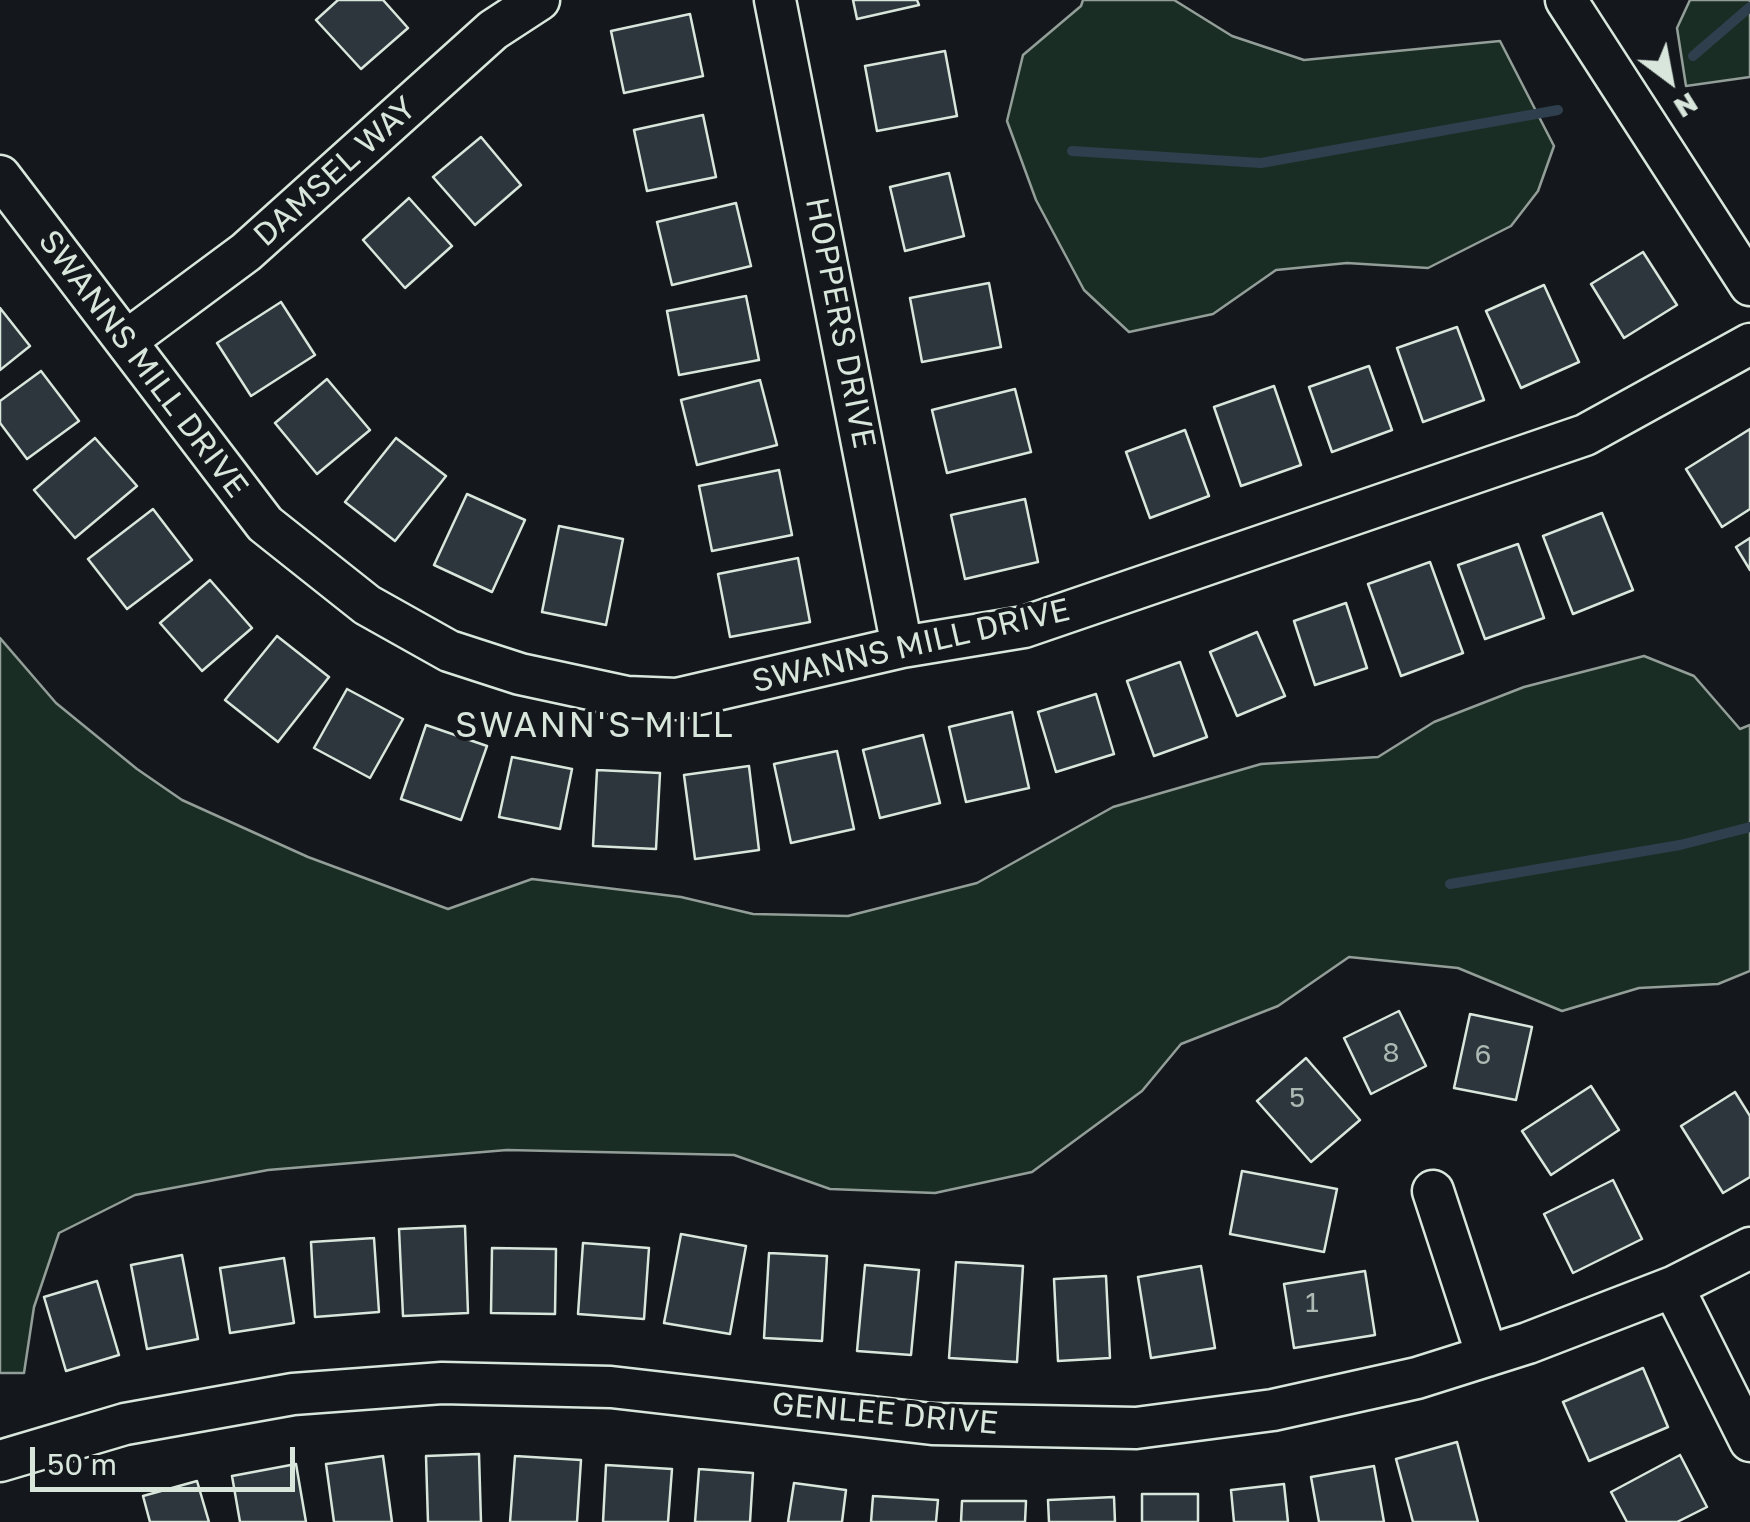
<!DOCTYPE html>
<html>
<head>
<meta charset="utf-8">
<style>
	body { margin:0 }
	#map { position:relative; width:1750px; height:1522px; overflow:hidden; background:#14181c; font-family:"Golos Text",sans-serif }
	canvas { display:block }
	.north { position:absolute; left:1620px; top:30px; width:100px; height:100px; -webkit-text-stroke:8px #14181c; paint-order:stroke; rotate:148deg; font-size:28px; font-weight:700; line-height:40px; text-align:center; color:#d8e6dc }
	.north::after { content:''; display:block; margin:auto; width:35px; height:45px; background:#d8e6dc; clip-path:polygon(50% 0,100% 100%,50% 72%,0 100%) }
	.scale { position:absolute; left:30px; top:1447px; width:265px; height:45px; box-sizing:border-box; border:5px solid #d8e6dc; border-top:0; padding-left:12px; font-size:30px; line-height:35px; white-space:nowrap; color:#d8e6dc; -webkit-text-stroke:8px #14181c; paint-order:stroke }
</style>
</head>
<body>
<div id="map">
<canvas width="1750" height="1522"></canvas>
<div class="north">N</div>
<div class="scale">50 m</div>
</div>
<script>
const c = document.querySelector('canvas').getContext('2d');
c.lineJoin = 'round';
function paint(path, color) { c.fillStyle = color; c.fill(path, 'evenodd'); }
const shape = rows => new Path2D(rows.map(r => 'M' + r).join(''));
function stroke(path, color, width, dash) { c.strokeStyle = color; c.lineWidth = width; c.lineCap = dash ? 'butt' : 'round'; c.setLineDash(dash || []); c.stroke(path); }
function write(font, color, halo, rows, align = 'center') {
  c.font = font + ' "Golos Text",sans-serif'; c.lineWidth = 8; c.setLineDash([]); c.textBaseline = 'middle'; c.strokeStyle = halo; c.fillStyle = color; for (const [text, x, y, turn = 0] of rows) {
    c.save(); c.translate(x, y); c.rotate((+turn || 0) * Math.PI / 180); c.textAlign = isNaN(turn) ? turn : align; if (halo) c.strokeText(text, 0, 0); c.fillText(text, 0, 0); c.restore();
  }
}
const green = shape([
	[1083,0,1174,0,1232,36,1304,60,1500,41,1554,146,1538,191,1511,226,1428,268,1347,263,1276,270,1213,314,1129,332,1084,290,1036,200,1007,121,1023,55,1081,6,1083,0],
	[1690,0,1750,0,1750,77,1686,86,1677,28,1690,0],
	[0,638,56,703,137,769,182,800,308,857,448,909,532,879,681,897,753,914,848,916,977,883,1113,807,1261,764,1378,757,1434,722,1524,687,1644,656,1694,676,1740,729,1750,725,1750,971,1718,984,1639,988,1562,1011,1458,968,1349,957,1278,1006,1181,1044,1142,1091,1032,1172,935,1193,830,1189,734,1155,507,1150,268,1170,135,1195,59,1233,34,1307,24,1373,0,1373,0,638]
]);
const stream = shape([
	[1693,56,1750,7],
	[1072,151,1261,163,1558,110],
	[1450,884,1680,845,1750,827]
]);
const building = shape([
	[338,0,383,0,408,28,361,69,316,20,338,0],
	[853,0,917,0,919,5,857,19,853,0],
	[690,14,703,76,624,93,611,31,690,14],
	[945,51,957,116,877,131,865,66,945,51],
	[703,115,716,177,647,191,634,130,703,115],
	[481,137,521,185,475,225,433,177,481,137],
	[949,173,964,236,905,251,890,187,949,173],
	[409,198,452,246,405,288,363,240,409,198],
	[736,203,751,266,672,285,657,222,736,203],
	[1643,252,1677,305,1624,338,1591,284,1643,252],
	[989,283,1001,347,922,362,910,298,989,283],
	[1544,285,1579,362,1521,388,1486,311,1544,285],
	[746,296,759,360,679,375,667,311,746,296],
	[281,302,315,355,251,396,217,343,281,302],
	[0,308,30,346,0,370,0,308],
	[1457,327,1484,400,1423,422,1397,348,1457,327],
	[1369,366,1392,430,1332,452,1309,387,1369,366],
	[41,371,79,421,27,459,0,423,0,401,41,371],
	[327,379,370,430,317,474,275,423,327,379],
	[760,380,777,445,697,465,681,400,760,380],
	[1274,386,1301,465,1241,486,1214,407,1274,386],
	[1015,389,1031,452,947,473,932,410,1015,389],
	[1750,429,1750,509,1722,527,1686,469,1750,429],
	[1185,430,1209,496,1150,518,1126,452,1185,430],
	[95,438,137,486,75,538,34,490,95,438],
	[396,438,446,476,395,541,345,502,396,438],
	[779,470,792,535,712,551,699,486,779,470],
	[467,494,525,520,492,592,434,565,467,494],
	[1025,499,1038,562,965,579,951,515,1025,499],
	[153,509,192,560,127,609,88,559,153,509],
	[1602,513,1633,590,1573,614,1543,536,1602,513],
	[559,526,623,539,606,625,542,612,559,526],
	[1750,538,1750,570,1736,547,1750,538],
	[1518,544,1544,618,1485,639,1458,565,1518,544],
	[798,558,810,622,730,637,718,574,798,558],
	[1430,562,1463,653,1401,676,1368,584,1430,562],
	[210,580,252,628,202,671,160,623,210,580],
	[1346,603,1367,668,1315,685,1294,621,1346,603],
	[1257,632,1285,696,1237,716,1210,652,1257,632],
	[277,636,329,677,278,742,225,700,277,636],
	[1180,662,1207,737,1154,756,1127,681,1180,662],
	[347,689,403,719,370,778,314,748,347,689],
	[1096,694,1114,754,1056,772,1038,712,1096,694],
	[1012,712,1029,788,966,802,949,727,1012,712],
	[426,725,487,746,461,820,401,799,426,725],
	[923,735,940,803,880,818,863,750,923,735],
	[837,751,854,829,791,843,774,764,837,751],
	[512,757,572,769,560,829,499,817,512,757],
	[749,766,759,850,695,859,684,775,749,766],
	[597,770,660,773,656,849,593,846,597,770],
	[1399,1011,1426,1066,1371,1094,1344,1038,1399,1011],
	[1470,1014,1532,1027,1516,1100,1454,1088,1470,1014],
	[1306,1058,1360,1120,1311,1162,1257,1101,1306,1058],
	[1591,1086,1619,1130,1551,1175,1522,1131,1591,1086],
	[1735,1092,1750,1116,1750,1177,1723,1193,1681,1126,1735,1092],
	[1242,1171,1337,1189,1324,1252,1230,1234,1242,1171],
	[1613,1180,1642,1239,1573,1273,1544,1214,1613,1180],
	[465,1226,468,1313,403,1316,399,1229,465,1226],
	[681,1234,746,1246,730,1334,664,1323,681,1234],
	[374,1238,379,1312,315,1317,311,1242,374,1238],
	[583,1243,649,1248,644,1319,578,1314,583,1243],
	[492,1248,556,1249,555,1314,491,1313,492,1248],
	[769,1253,827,1256,822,1341,764,1338,769,1253],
	[182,1255,198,1339,147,1349,131,1265,182,1255],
	[284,1258,294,1323,230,1333,220,1268,284,1258],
	[956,1262,1023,1266,1017,1362,949,1358,956,1262],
	[865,1265,919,1270,911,1355,857,1351,865,1265],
	[1201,1266,1215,1348,1151,1358,1138,1277,1201,1266],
	[1365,1271,1375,1335,1294,1348,1284,1284,1365,1271],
	[1106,1276,1110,1358,1058,1361,1054,1279,1106,1276],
	[97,1281,119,1355,66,1371,44,1297,97,1281],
	[1643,1368,1668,1427,1589,1461,1563,1402,1643,1368],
	[1457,1442,1478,1522,1413,1522,1396,1459,1457,1442],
	[479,1454,481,1522,428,1522,426,1456,479,1454],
	[1680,1455,1707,1507,1677,1522,1627,1522,1611,1492,1680,1455],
	[383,1456,392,1522,334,1522,326,1464,383,1456],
	[515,1456,581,1460,577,1522,510,1522,515,1456],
	[296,1464,306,1522,240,1522,232,1476,296,1464],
	[606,1465,672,1469,668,1522,603,1522,606,1465],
	[1374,1466,1384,1522,1319,1522,1311,1477,1374,1466],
	[699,1469,753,1473,750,1522,695,1522,699,1469],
	[197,1481,209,1522,150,1522,143,1496,197,1481],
	[794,1483,846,1490,842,1522,788,1522,794,1483],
	[1284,1484,1288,1522,1234,1522,1231,1490,1284,1484],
	[1142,1494,1198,1494,1198,1522,1142,1522,1142,1494],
	[873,1496,938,1500,936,1522,871,1522,873,1496],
	[1114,1497,1115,1522,1049,1522,1048,1500,1114,1497],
	[962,1501,1026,1501,1025,1522,961,1522,962,1501]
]);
const minor = shape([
	[775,0,902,647],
	[1566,0,1750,285],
	[0,176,265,524,367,605,449,651,520,674,627,697,677,699,902,647,1024,627,1585,435,1750,344],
	[126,341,246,252,493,30,539,0],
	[1433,1191,1487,1356],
	[1673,1287,1750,1441],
	[0,1461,125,1424,293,1394,442,1383,611,1387,932,1424,1136,1428,1273,1410,1417,1378,1528,1343,1673,1287,1750,1248]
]);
const numberNames = [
	["8",1391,1053],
	["6",1483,1055],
	["5",1297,1098],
	["1",1312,1303]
];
const streetNames = [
	["DAMSEL WAY",335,172,-42],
	["HOPPERS DRIVE",840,323,79],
	["SWANNS MILL DRIVE",143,364,53],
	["SWANNS MILL DRIVE",911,646,-13],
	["GENLEE DRIVE",885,1414,5]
];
const neighbourhoodNames = [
	["SWANN'S MILL",595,726]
];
paint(green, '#1a2d24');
stroke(green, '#939e99', 2.5);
stroke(stream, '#2f3f4d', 10);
paint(building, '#2c363c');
stroke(building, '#d8e6dc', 2.5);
stroke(minor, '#d8e6dc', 45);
stroke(minor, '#14181c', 40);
write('28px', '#adbab4', null, numberNames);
write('32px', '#d8e6dc', '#14181c', streetNames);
c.letterSpacing = '2.5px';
write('35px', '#d8e6dc', '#14181c', neighbourhoodNames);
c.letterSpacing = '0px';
</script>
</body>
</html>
